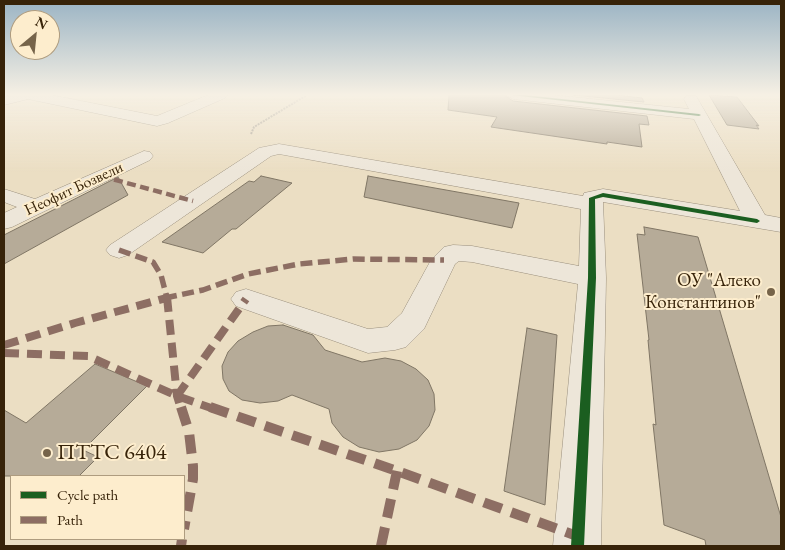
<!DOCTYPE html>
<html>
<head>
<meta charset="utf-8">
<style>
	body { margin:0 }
	#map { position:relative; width:785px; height:550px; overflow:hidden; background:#ebdec3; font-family:"EB Garamond",serif }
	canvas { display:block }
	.frame { position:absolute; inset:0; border:5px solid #372309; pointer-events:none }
	.legend { position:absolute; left:10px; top:475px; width:175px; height:65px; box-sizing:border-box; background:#fdedcd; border:1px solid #ae9c7f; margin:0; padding:6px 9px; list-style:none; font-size:15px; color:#372309 }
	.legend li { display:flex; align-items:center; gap:10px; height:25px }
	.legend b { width:25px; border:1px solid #ae9c7f }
	.north { position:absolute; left:10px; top:10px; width:50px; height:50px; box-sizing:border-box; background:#fdedcd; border:1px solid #ae9c7f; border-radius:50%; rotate:28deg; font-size:14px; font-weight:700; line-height:20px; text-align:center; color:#372309 }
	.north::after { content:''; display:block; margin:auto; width:18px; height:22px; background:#76644a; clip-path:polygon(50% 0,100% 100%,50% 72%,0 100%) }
</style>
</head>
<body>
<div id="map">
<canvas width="785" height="550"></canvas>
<div class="frame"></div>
<ul class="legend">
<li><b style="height:6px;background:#1b5e20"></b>Cycle path</li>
<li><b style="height:6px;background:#8d6e63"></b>Path</li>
</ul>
<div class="north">N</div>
</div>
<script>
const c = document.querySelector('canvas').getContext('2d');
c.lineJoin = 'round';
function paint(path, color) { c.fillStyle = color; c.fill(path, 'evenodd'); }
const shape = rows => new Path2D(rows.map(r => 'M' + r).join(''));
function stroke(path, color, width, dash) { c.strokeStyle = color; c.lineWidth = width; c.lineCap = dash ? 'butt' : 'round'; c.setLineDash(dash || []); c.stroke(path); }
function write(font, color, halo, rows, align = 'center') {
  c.font = font + ' "EB Garamond",serif'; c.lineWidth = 4; c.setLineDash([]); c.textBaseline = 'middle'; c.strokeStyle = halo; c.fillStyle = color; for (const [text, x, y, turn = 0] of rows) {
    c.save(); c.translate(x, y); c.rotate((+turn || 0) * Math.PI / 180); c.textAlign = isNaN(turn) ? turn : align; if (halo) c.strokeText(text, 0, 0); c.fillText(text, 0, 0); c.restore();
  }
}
const building = shape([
	[449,95,504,95,513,101,647,116,649,125,639,124,642,147,607,142,607,144,491,127,497,117,448,110,449,95],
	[573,95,617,95,642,98,644,102,573,95],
	[709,95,737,97,759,126,756,125,759,129,727,125,709,95],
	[261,176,292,183,236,229,232,229,203,253,162,242,249,181,254,182,261,176],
	[368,176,418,185,519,203,512,228,364,197,368,176],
	[118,177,128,195,4,264,4,235,118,177],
	[644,227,698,237,781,517,781,546,706,546,705,540,664,525,653,424,656,425,648,340,649,340,637,234,645,235,644,227],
	[283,325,313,335,325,350,362,362,385,358,401,361,416,369,428,380,434,394,435,410,429,426,417,440,399,449,379,452,359,447,343,437,332,423,329,409,292,395,278,401,260,403,242,400,229,391,223,379,222,366,228,352,238,341,253,332,268,326,283,325],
	[527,328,557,335,545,505,504,491,527,328],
	[95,364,147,386,83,450,98,457,79,476,4,476,4,410,26,423,95,364]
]);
const path = shape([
	[251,134,254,127,307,95]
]);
const minor = shape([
	[10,95,51,95,157,116,208,95,227,95,225,98,168,123,157,126,28,99,4,105,4,97,10,95],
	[506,95,553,95,689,109,684,99,686,96,696,96,765,215,781,218,781,232,603,202,606,278,601,546,553,546,578,284,472,262,459,261,455,264,424,329,406,347,395,350,368,353,236,306,231,299,236,292,246,289,368,329,387,327,402,313,431,260,444,247,453,245,472,246,579,266,581,209,279,154,271,156,128,255,119,258,110,255,106,250,110,245,259,148,279,144,583,196,584,193,603,189,740,211,694,119,513,99,506,95],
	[144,151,150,152,153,156,150,160,12,227,4,229,4,213,17,207,4,202,4,189,35,199,144,151]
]);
const quietFar3 = shape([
	[101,176,193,201]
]);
const quietFar2 = shape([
	[119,250,153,262,161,275,167,298],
	[165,298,203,290,248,274,299,264,353,259,444,260]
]);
const quietFar1 = shape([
	[167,297,177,396,181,409],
	[4,345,75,323,170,297],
	[4,353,88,356,177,396,214,409],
	[177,396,246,299]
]);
const quiet = shape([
	[181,407,189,432,193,466,193,479,184,529],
	[210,407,397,471,577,536],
	[181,546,182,539],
	[381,546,397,471]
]);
const cycleway = shape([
	[511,95,525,95,699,114,701,115,699,116,511,95],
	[603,193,757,219,760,221,757,223,603,197,595,199,596,278,584,546,571,546,588,278,589,198,603,193]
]);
const markers = [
	[771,292,5,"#76644a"],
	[47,453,5,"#76644a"]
];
const farStreetnames = [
	["Неофит Бозвели",74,189,-25]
];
const poiNames = [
	["ОУ \"Алеко",761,281],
	["Константинов\"",761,303]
];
const nearPoinames = [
	["ПТТС 6404",57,453]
];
paint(building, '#b6ab98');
stroke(building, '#807665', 1);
stroke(minor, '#9a8f7d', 1);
stroke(path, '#aaa296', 2, [2, 1]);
paint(minor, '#ede6d9');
stroke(quietFar3, '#8d6e63', 4.5, [9, 4.5]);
stroke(quietFar2, '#8d6e63', 5.5, [12, 5.5]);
stroke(quietFar1, '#8d6e63', 8, [15, 8]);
stroke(quiet, '#8d6e63', 10, [19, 10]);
paint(cycleway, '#1b5e20');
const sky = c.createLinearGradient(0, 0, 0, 172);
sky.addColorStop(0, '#9bb4c4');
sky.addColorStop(0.55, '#f6f0e4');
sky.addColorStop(1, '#f6f0e400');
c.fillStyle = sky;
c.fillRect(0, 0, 785, 172);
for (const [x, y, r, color] of markers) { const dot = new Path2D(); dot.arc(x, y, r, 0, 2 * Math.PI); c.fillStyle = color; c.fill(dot); stroke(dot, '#fdedcd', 2); }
write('16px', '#372309', '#fdedcd', farStreetnames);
write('19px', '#372309', '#fdedcd', poiNames, 'right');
write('22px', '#372309', '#fdedcd', nearPoinames, 'left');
</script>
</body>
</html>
